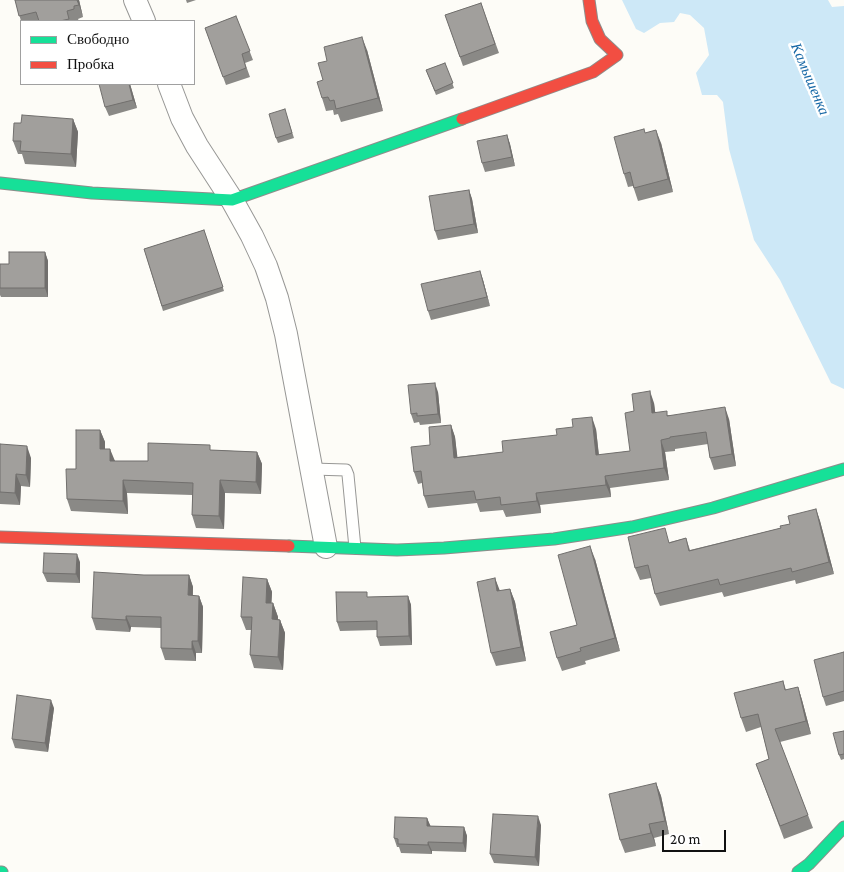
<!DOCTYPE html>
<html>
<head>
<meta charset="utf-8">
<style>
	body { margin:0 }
	#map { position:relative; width:844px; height:872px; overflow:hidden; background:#fdfcf7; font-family:"Crimson Pro",serif }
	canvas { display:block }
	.legend { position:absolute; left:20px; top:20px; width:175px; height:65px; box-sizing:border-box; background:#fff; border:1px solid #a0a0a0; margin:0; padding:6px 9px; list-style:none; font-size:15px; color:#111 }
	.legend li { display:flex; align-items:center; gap:10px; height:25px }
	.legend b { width:25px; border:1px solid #a0a0a0 }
	.scale { position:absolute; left:662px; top:830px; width:64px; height:22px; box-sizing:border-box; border:2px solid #111; border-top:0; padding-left:6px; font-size:15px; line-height:18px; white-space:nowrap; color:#111; -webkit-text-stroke:4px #fff; paint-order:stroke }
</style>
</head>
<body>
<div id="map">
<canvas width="844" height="872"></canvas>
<ul class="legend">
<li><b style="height:6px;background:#16e098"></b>Свободно</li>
<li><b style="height:6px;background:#f24e42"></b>Пробка</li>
</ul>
<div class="scale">20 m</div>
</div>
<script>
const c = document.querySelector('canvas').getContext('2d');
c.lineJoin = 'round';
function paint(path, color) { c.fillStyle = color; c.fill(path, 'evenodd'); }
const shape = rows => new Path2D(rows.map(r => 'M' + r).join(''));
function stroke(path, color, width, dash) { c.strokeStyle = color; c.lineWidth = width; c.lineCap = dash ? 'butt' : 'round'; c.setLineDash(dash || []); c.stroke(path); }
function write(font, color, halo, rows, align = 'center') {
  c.font = font + ' "Crimson Pro",serif'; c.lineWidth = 5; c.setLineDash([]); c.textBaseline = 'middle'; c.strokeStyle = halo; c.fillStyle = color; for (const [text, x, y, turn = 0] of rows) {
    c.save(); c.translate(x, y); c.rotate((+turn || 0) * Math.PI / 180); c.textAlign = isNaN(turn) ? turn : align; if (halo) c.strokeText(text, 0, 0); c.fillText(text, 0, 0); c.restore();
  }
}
const water = shape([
	[622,0,828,0,832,7,844,6,844,389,831,383,780,280,754,240,729,149,723,102,717,95,702,95,696,73,709,55,704,28,690,15,680,13,674,22,660,23,644,33,636,29]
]);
const lane = shape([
	[312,469,346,470,348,475,355,548]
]);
const street = shape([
	[135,0,144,21],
	[169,84,182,118,197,146,232,200,252,236,266,266,277,298,286,334,326,547]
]);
const fast = shape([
	[0,183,92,193,232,200,462,119],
	[289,546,397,550,444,548,554,539,632,527,713,508,844,469],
	[0,872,2,872],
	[798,872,809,864,844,827]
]);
const jam = shape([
	[462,119,593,72,617,55,600,39,592,21,589,0],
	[0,537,289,546]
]);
const wall = shape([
	[15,0,79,0,83,17,78,19,79,21,21,21],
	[186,0,196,0,187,3],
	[481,3,499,53,463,66,445,15],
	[236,16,253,60,245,63,250,77,226,85,205,28],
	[367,50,383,111,341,122,338,114,334,115,333,110,326,111,322,98,323,80],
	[445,63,454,88,436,95,426,70],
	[130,84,137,108,109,116,105,107],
	[286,113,294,138,278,143,276,138],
	[73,119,78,132,76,167,25,164,22,154,18,154,13,141,21,123],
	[645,133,661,143,673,192,638,201,633,186,628,187,624,174],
	[507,135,510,144,515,166,485,172,482,163],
	[469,190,472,199,478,233,438,240,435,231],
	[204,230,224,291,163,311,144,249],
	[45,252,48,261,48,297,1,297,0,295,0,264,9,264],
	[480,271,483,280,490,306,431,320,428,311],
	[438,392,441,423,420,425,419,422,414,423,411,414],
	[654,403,655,413,668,415,729,419,736,466,714,470,710,458,708,444,675,449,675,451,665,452,669,480,610,488,611,497,540,505,541,513,506,517,503,510,480,512,477,503,428,508,424,496,422,483,418,484,414,472,430,445,451,425,455,437,457,457,503,452,557,435,596,429,599,455,630,451,634,411],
	[100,430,105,442,105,449,115,461,148,461,212,450,257,452,262,464,261,494,225,493,224,529,196,528,192,515,192,495,127,493,128,514,71,511,67,499,76,469],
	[0,444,31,458,30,487,21,486,20,505,0,504],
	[816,509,820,521,834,574,796,584,795,580,724,597,722,592,660,606,655,594,651,578,640,580,635,568,670,542,686,538,690,550,781,528,790,524],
	[595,559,620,651,585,661,586,664,562,671,557,658,577,625],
	[80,562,80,583,47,582,43,573],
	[144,575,189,575,193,587,193,596,199,596,203,607,202,653,196,653,196,661,165,660,161,648,161,628,131,627,130,632,96,630,92,618],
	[495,578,499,591,510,589,515,602,526,661,496,666,491,653],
	[267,579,272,592,271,603,273,603,278,617,278,619,280,620,285,633,283,670,254,668,250,655,251,630,246,630,241,617],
	[408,596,411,605,412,645,380,646,377,637,377,630,340,631,337,622,369,597],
	[844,652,844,701,826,706,823,697],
	[783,681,786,690,798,687,802,700,811,734,780,742,813,828,784,839,756,764,769,759,761,727,746,732,741,718],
	[54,708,48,752,15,748,12,739],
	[844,731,844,759,841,760,839,755],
	[656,783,661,796,669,834,654,838,656,846,625,853,620,840],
	[427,818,430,826,464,827,467,836,466,852,432,851,432,854,401,853,399,847,397,847,394,838],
	[541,825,539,866,494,863,490,854]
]);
const shadedWall = shape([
	[77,0,79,0,83,17,79,5],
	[362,37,367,50,383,111,378,98],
	[129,84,130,84,137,108,133,100],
	[73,119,78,132,76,167,71,154],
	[656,130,661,143,673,192,668,179],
	[507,135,510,144,515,166,512,157],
	[469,190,472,199,478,233,474,224],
	[45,252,48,261,48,297,45,288],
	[480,271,483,280,490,306,487,297],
	[435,383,438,392,441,423,438,414],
	[650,391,654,403,657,425,652,413],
	[725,407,729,419,736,466,732,454],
	[592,417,596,429,600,467,596,455],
	[451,425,455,437,459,470,454,458],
	[100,430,105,442,105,461,100,449],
	[661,440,665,452,669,480,664,468],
	[27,446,31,458,30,487,26,475],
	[110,449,115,461,110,461],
	[257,452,262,464,261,494,256,482],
	[16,474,21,486,20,505,15,493],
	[605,476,610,488,611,497,606,485],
	[123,480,127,493,128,514,123,501],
	[220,480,225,493,224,529,219,516],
	[536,493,540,505,541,513,537,501],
	[816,509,820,521,834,574,829,562],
	[590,546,595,559,620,651,615,638],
	[77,554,80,562,80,583,76,574],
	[189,575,193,587,192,607,188,595],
	[495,578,500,591,497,591],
	[267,579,272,592,271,616,266,603],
	[510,589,515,602,526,661,521,647],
	[199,596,203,607,202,653,198,641],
	[408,596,411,605,412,645,409,636],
	[273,603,278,617,277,632,272,619],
	[126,616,131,627,130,632,126,620],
	[280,620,285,633,283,670,278,657],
	[192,641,196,653,196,661,192,649],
	[798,687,802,700,811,734,806,721],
	[51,700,54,708,48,752,45,743],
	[656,783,661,796,669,834,665,821],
	[538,816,541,825,539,866,535,857],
	[427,818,431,827,427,826],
	[649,824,654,838,656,846,651,833],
	[464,827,467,836,466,852,463,843],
	[428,842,432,851,432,854,428,845]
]);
const building = shape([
	[15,0,77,0,79,5,74,6,74,9,67,11,69,19,60,21,39,21,36,12,19,16,15,0],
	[481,3,495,44,460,57,445,15,481,3],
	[236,16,250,51,242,54,246,68,223,77,205,28,236,16],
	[362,37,378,98,336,109,334,100,330,101,328,97,322,98,317,82,323,80,318,63,327,61,324,47,362,37],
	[445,63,453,83,435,91,426,70,445,63],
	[99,84,129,84,133,100,105,107,99,84],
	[285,109,292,133,276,138,269,114,285,109],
	[22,115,73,119,71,154,20,151,21,141,13,141,14,123,21,123,22,115],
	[644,129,645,133,656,130,668,179,634,188,630,172,624,174,614,137,644,129],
	[507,135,512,157,482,163,477,141,507,135],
	[469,190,474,224,435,231,429,196,469,190],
	[204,230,223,287,162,306,144,249,204,230],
	[9,252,45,252,45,288,0,288,0,264,9,264,9,252],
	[480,271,487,297,428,311,421,284,480,271],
	[435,383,438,414,417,416,417,413,411,414,408,385,435,383],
	[650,391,652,413,667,411,667,416,725,407,732,454,710,458,706,432,670,437,670,438,661,440,664,468,605,476,606,485,536,493,537,501,501,505,500,497,476,500,474,491,424,496,421,471,414,472,411,447,430,445,429,427,451,425,454,458,503,452,502,441,557,435,556,429,573,427,572,419,592,417,596,455,630,451,625,413,634,411,632,394,650,391],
	[76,430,100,430,100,449,110,449,110,461,148,461,148,443,210,445,210,450,257,452,256,482,220,480,219,516,192,515,193,483,123,480,123,501,67,499,66,469,76,469,76,430],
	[0,444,27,446,26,475,16,474,15,493,0,492,0,444],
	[816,509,829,562,792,572,791,568,720,585,718,579,655,594,648,565,635,568,628,537,665,528,669,543,686,538,689,551,781,528,780,526,790,524,788,516,816,509],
	[590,546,615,638,580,648,581,651,557,658,550,632,577,625,558,555,590,546],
	[44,553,77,554,76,574,43,573,44,553],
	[94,572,144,575,189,575,188,595,199,596,198,641,192,641,192,649,161,648,161,617,126,616,126,620,92,618,94,572],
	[243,577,267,579,266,603,273,603,272,619,280,620,278,657,250,655,252,617,241,617,243,577],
	[495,578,497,591,510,589,521,647,491,653,477,582,495,578],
	[336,592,367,592,367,597,408,596,409,636,377,637,377,621,337,622,336,592],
	[844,652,844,691,823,697,814,660,844,652],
	[783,681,785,690,798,687,806,721,775,729,808,815,780,826,756,764,769,759,758,714,741,718,734,693,783,681],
	[17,695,51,700,45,743,12,739,17,695],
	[844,731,844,754,839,755,833,733,844,731],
	[656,783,665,821,649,824,651,833,620,840,609,794,656,783],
	[493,814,538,816,535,857,490,854,493,814],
	[395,817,427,818,427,826,464,827,463,843,428,842,428,845,398,844,398,839,394,838,395,817]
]);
const waterNames = [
	["Камышенка",810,79,67]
];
paint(water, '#cde8f7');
stroke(lane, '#979795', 13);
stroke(street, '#979795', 24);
stroke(fast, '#8e8d8b', 13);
stroke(jam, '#8e8d8b', 13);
stroke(lane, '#fffffe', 11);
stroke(street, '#fffffe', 22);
stroke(fast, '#16e098', 11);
stroke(jam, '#f24e42', 11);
paint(wall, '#8a8986');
paint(shadedWall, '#716f6d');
paint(building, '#a19f9c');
stroke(building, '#716f6d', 1);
write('italic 15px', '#1768a6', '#fff', waterNames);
</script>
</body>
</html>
